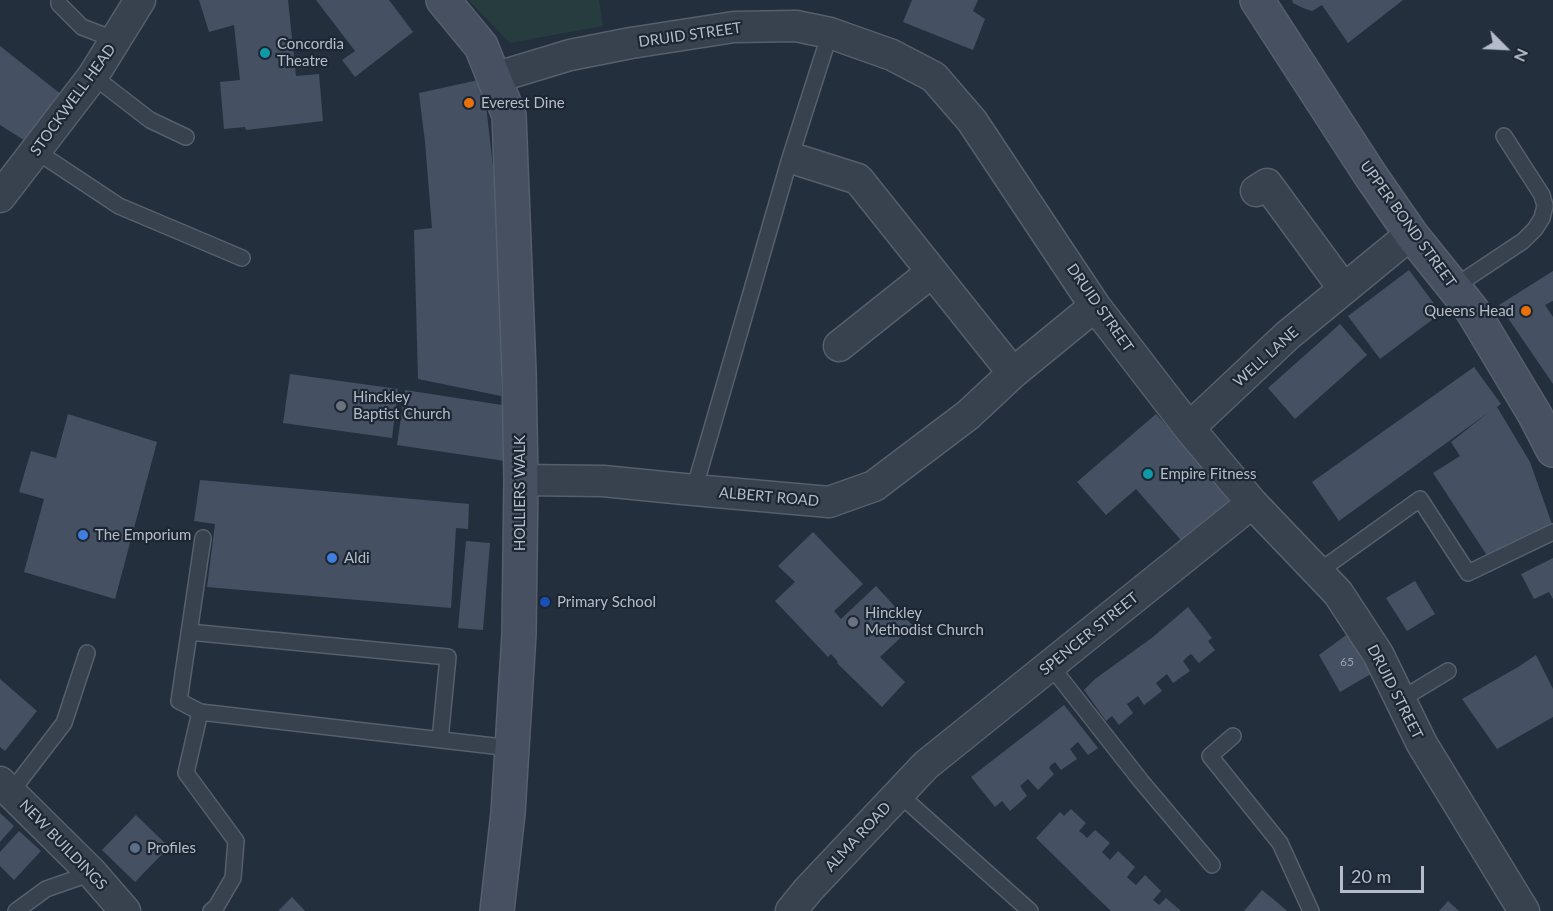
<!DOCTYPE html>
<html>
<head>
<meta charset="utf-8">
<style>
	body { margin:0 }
	#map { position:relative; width:1553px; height:911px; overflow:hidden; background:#242f3e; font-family:Lato,sans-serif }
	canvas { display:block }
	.north { position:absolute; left:1475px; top:18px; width:60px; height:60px; -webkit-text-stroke:4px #1d2633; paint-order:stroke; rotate:114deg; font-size:16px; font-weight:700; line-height:24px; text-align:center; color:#b4bcc9 }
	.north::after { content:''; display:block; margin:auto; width:21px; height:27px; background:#b4bcc9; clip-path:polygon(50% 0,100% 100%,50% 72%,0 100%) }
	.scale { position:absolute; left:1340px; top:866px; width:84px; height:27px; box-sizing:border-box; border:3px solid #b4bcc9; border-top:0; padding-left:8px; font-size:18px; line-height:21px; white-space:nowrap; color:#b4bcc9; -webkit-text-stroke:4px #1d2633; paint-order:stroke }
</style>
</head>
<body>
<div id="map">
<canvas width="1553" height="911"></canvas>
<div class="north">N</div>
<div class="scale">20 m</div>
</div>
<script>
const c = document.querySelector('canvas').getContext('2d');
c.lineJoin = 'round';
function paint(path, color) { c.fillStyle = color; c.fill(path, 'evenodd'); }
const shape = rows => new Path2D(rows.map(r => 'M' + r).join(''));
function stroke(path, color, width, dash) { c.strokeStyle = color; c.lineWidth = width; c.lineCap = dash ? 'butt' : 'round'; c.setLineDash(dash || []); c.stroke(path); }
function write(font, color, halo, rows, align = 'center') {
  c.font = font + ' Lato,sans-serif'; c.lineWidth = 4.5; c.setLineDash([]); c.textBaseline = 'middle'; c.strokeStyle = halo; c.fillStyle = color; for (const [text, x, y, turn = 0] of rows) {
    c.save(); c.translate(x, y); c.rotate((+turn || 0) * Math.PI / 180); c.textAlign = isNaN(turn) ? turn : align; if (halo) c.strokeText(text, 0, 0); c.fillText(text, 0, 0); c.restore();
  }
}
const green = shape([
	[468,0,599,0,603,26,510,43]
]);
const building = shape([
	[199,0,288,0,296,76,319,74,323,121,246,130,245,127,224,129,220,82,240,80,234,25,209,32],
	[316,0,389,0,413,32,355,77,342,60,355,51],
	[912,0,978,0,973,11,985,19,973,50,903,22],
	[1292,0,1403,0,1348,43,1322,5,1312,11,1303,8,1293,3],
	[0,46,62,95,27,142,0,125],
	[483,79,501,236,501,396,418,379,414,230,432,228,425,142,419,93],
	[1409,270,1441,313,1380,359,1348,316],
	[1553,271,1553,301,1545,305,1553,317,1553,384,1499,305],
	[1340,324,1367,355,1295,419,1268,388],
	[1474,367,1501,404,1497,407,1530,462,1553,527,1488,557,1433,473,1460,456,1451,442,1489,412,1339,521,1312,482],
	[290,374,398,389,392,438,283,423],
	[405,390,502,405,505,461,397,445],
	[68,414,157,442,115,599,24,572,44,499,19,492,31,451,56,458],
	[1156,414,1234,503,1186,546,1136,489,1106,515,1077,482],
	[200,480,469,504,468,529,456,528,451,608,207,587,215,524,194,521],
	[813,532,863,584,834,611,841,619,876,586,913,626,880,657,905,682,882,707,837,663,838,662,831,654,828,657,775,601,795,582,778,566],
	[466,541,490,543,483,630,458,628],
	[1553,558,1553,599,1549,592,1534,599,1521,574],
	[1415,581,1435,614,1407,631,1386,598],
	[1188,607,1212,638,1208,641,1215,650,1199,663,1191,654,1187,657,1183,661,1190,671,1173,683,1167,674,1156,683,1162,691,1144,705,1138,696,1127,704,1133,713,1119,725,1112,716,1106,721,1084,690,1095,679,1153,637],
	[1353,630,1376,671,1340,692,1319,655],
	[1536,655,1553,689,1553,717,1497,749,1462,699,1518,667],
	[0,679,37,711,5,751,0,747],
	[1064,705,1098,748,1088,755,1078,742,1070,749,1077,759,1061,770,1055,762,1051,765,1049,768,1054,774,1038,790,1028,779,1020,786,1027,796,1010,811,1002,801,995,807,971,777],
	[1071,809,1086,823,1079,831,1083,834,1087,838,1095,830,1110,843,1102,852,1110,860,1118,851,1135,867,1127,877,1130,880,1136,885,1145,875,1161,891,1153,900,1159,905,1166,898,1181,911,1111,911,1092,893,1036,838,1060,812,1064,816],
	[0,813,14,826,0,842],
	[136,815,169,847,135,882,102,850],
	[19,831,41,851,14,880,0,866,0,852],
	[1262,890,1278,903,1287,911,1244,911],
	[292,897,305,911,278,911],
	[1448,901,1459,911,1439,911]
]);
const service = shape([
	[59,0,59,4,82,27,116,40],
	[93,76,150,120,186,137],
	[36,151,119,206,242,258],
	[1454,287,1523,241,1535,229,1542,218,1545,206,1542,195,1504,136],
	[694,490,790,158,830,33],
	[203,538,179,701,200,712,511,748],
	[1318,572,1420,499,1468,573,1553,532],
	[189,632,448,657,440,740],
	[1050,665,1141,781,1212,865],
	[1400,700,1448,671],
	[200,712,186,773,236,841,233,878,216,907,211,911],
	[1233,736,1210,756,1280,843,1311,911],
	[11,792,64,723,87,653],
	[899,794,1030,911],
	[16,911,46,889,92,873]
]);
const minor = shape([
	[494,78,570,55,631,43,734,27,796,26,830,33,892,55,934,77,972,121,1095,306,1189,428,1252,503,1338,593,1378,654,1422,744,1524,911],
	[801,161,858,179,1013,373],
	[1256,191,1267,184,1344,289],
	[0,197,93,76,140,0],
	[839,346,932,272],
	[1189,428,1288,335,1411,234],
	[521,480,603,481,694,490,829,502,874,486,968,415,1013,373,1095,306],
	[0,782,92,873,125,911],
	[791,911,808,890,926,765,1252,503]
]);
const secondary = shape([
	[443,0,481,46,509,115,519,371,521,480,519,634,508,813,497,911],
	[1257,0,1371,176,1411,234,1472,310,1535,415,1553,450]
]);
const markers = [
	[265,53,6,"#0f9aa8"],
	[469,103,6,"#e8710a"],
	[1526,311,6,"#e8710a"],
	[341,406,6,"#6b7280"],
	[1148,474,6,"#0f9aa8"],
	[83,535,6,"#3f7fe0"],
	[332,558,6,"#3f7fe0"],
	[545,602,6,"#1a4fb4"],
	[853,622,6,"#6b7280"],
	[135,848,6,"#5c6f8a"]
];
const numberNames = [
	["65",1347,662]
];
const streetNames = [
	["DRUID STREET",690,35,-8],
	["STOCKWELL HEAD",73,100,-54],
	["UPPER BOND STREET",1408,224,54],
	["DRUID STREET",1100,308,55],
	["WELL LANE",1266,357,-42],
	["HOLLIERS WALK",520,493,-90],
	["ALBERT ROAD",769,497,5],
	["SPENCER STREET",1089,634,-39],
	["DRUID STREET",1395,692,63],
	["ALMA ROAD",858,837,-47],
	["NEW BUILDINGS",63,845,46]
];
const poiNames = [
	["Concordia",277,44],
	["Theatre",277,61],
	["Everest Dine",481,103],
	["Queens Head",1514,311,"right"],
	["Hinckley",353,397],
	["Baptist Church",353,414],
	["Empire Fitness",1160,474],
	["The Emporium",95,535],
	["Aldi",344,558],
	["Primary School",557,602],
	["Hinckley",865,613],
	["Methodist Church",865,630],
	["Profiles",147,848]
];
paint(green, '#263c3f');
paint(building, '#455162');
stroke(service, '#565f6c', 18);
stroke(minor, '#565f6c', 33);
stroke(secondary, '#565f6c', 36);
stroke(service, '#38414e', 15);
stroke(minor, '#38414e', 30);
stroke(secondary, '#465061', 33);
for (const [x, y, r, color] of markers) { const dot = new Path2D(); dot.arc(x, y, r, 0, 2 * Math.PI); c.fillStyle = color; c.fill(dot); stroke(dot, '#1d2633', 2); }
write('12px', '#98a1af', null, numberNames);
write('15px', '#b4bcc9', '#1d2633', streetNames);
write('15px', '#b4bcc9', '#1d2633', poiNames, 'left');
</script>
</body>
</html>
